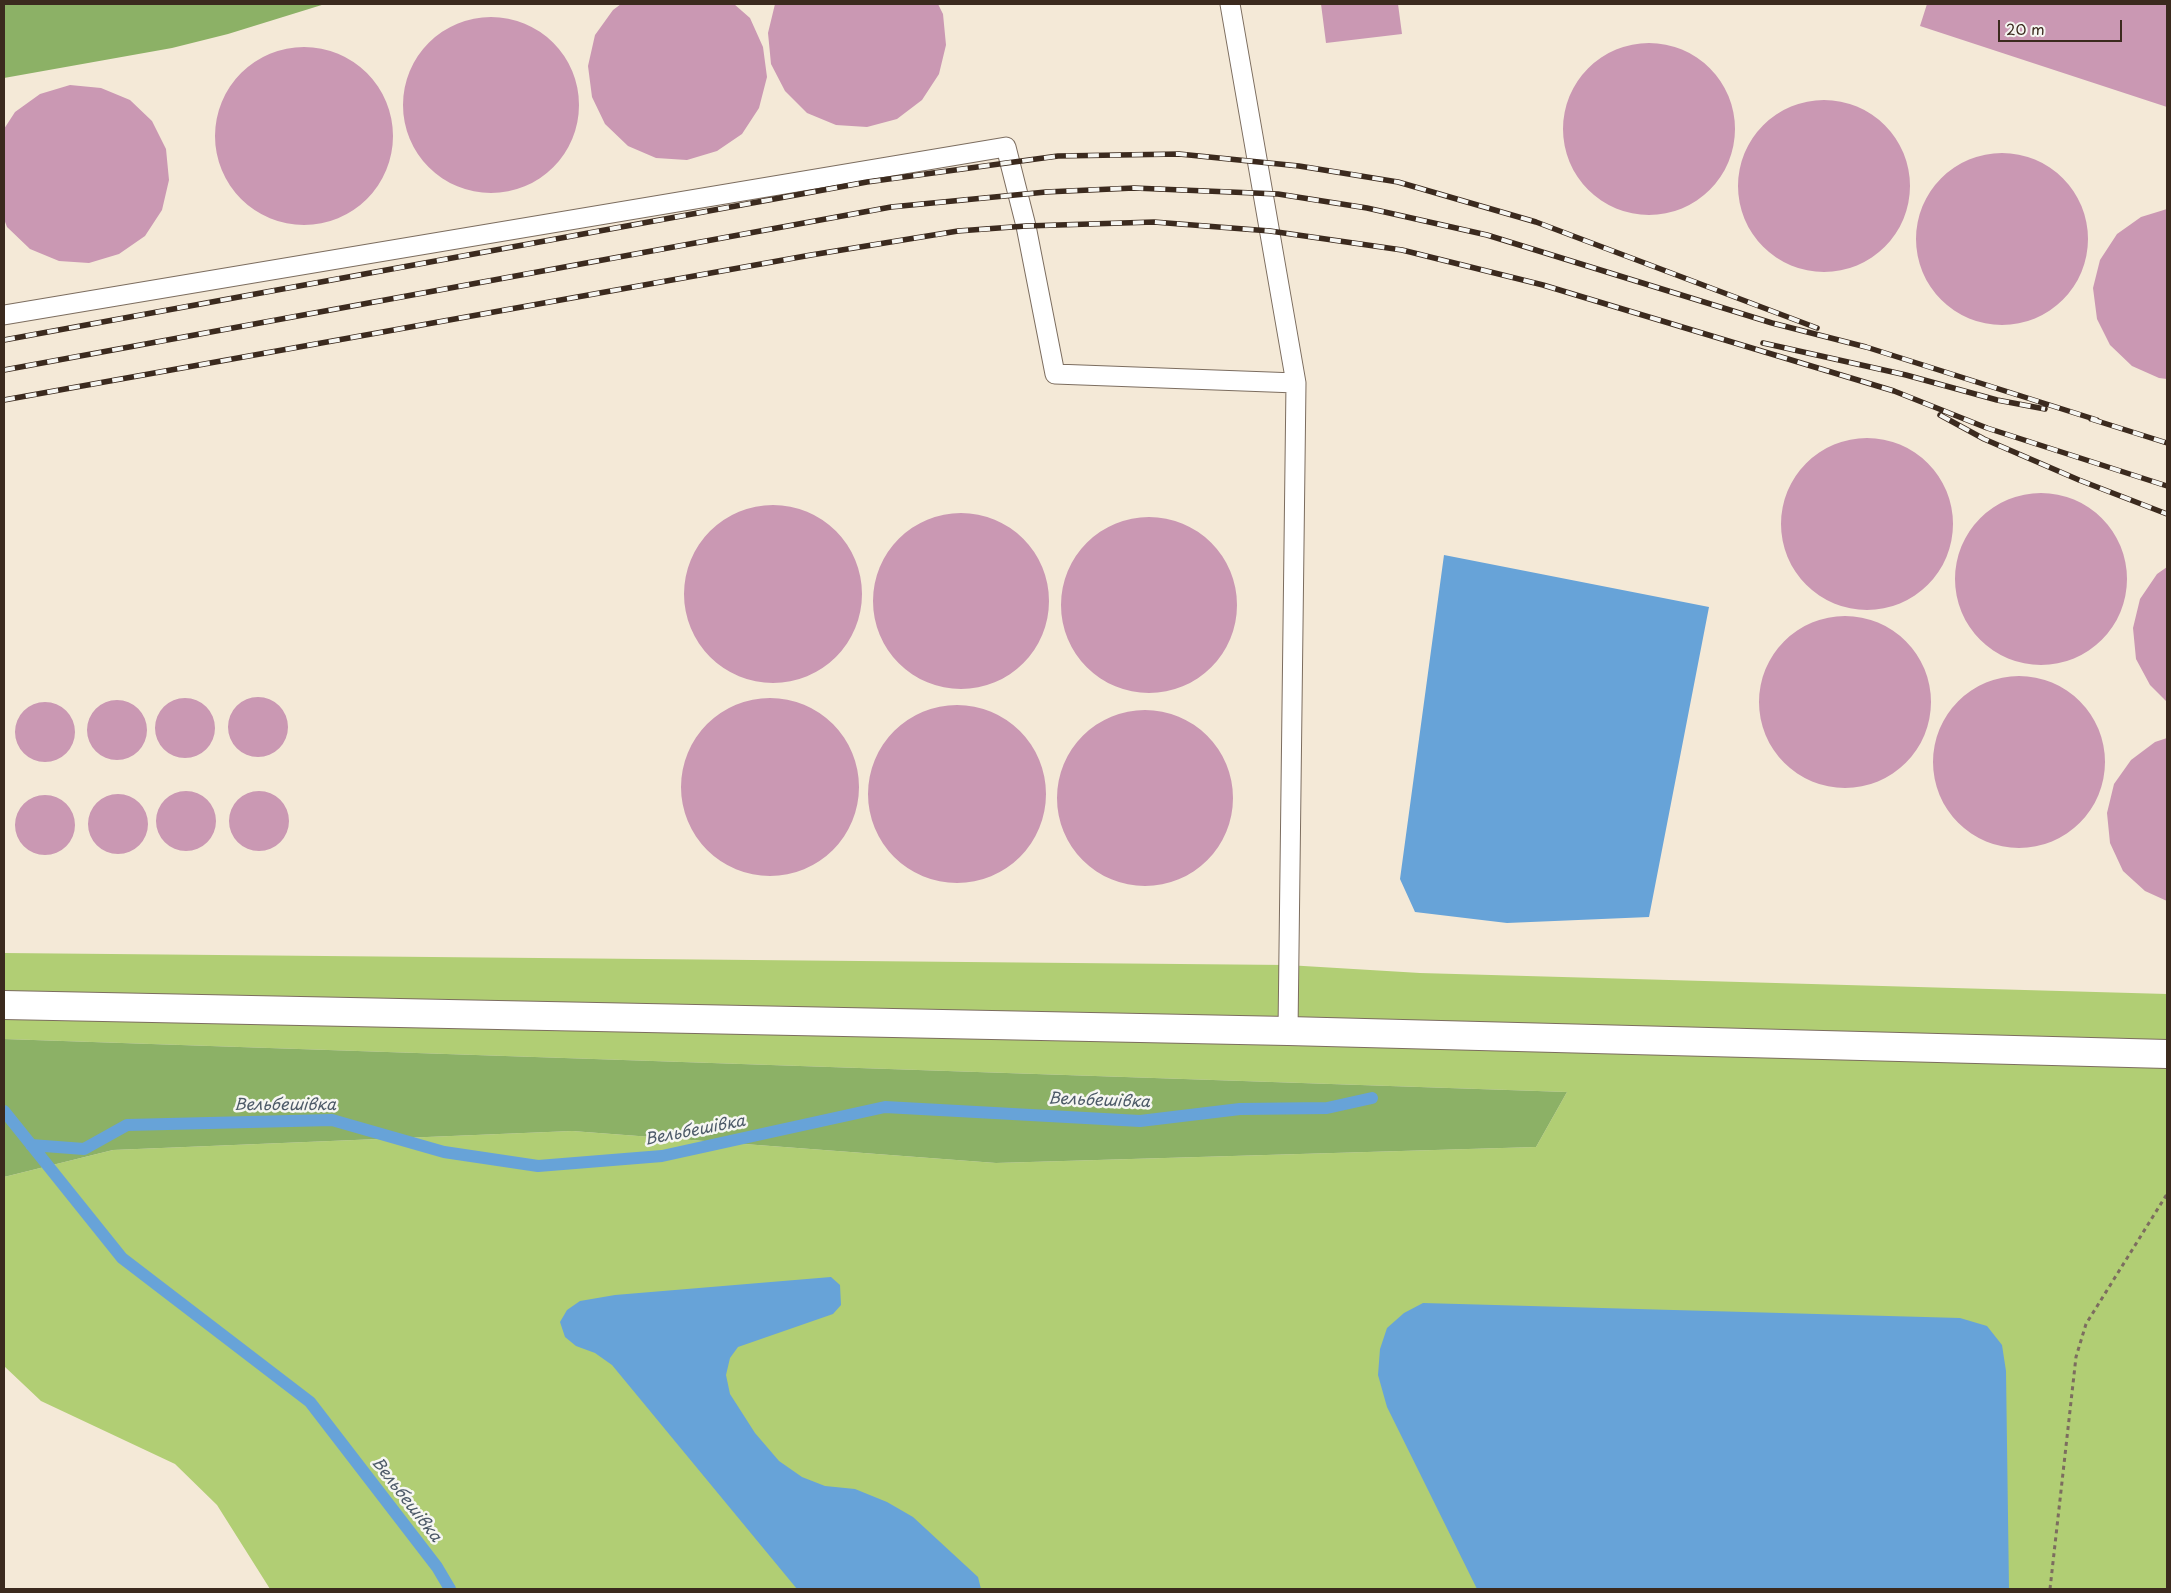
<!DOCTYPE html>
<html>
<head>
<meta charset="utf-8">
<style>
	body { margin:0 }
	#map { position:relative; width:2171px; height:1593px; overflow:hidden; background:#f4e9d7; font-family:"Playpen Sans",sans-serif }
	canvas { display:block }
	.frame { position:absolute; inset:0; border:5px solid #3b2a1e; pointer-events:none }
	.scale { position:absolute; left:1998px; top:20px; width:124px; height:22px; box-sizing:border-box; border:2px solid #3b2a1e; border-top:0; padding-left:6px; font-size:15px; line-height:18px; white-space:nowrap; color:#3b2a1e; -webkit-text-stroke:4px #f6f6f2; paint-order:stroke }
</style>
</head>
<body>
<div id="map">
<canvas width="2171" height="1593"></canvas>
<div class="frame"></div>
<div class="scale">20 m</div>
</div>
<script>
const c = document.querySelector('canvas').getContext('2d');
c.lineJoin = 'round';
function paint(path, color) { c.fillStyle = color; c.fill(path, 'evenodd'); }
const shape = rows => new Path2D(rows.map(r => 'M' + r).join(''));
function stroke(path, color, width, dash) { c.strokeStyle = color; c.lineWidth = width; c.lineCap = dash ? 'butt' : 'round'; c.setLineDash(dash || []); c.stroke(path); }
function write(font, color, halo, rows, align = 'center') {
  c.font = font + ' "Playpen Sans",sans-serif'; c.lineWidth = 5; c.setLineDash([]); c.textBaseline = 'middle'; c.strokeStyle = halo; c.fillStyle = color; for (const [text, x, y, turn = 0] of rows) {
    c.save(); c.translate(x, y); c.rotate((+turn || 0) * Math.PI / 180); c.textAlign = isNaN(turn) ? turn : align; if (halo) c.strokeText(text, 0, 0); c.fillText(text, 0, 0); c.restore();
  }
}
const green = shape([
	[4,953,1287,965,1420,973,2167,994,2167,1589,270,1589,217,1505,175,1464,41,1401,4,1366,4,1177,113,1150,572,1131,996,1163,1536,1147,1567,1092,4,1039]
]);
const forest = shape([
	[4,4,325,4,228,34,172,48,4,78],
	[4,1039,1567,1092,1536,1147,996,1163,572,1131,113,1150,4,1177]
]);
const water = shape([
	[1444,555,1709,607,1649,917,1507,923,1415,912,1400,879],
	[831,1277,840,1285,841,1305,833,1314,738,1347,730,1358,726,1375,730,1394,755,1433,779,1461,802,1477,825,1486,855,1489,887,1502,913,1517,978,1577,981,1589,797,1589,612,1365,595,1353,576,1346,565,1337,560,1322,567,1310,580,1301,615,1295],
	[1423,1303,1960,1318,1987,1326,2002,1345,2006,1371,2009,1589,1477,1589,1387,1407,1378,1375,1380,1349,1387,1328,1404,1313]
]);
const stream = shape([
	[4,1111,122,1258,310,1402,437,1567,450,1589],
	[31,1145,84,1149,127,1125,332,1120,444,1152,538,1166,662,1156,885,1107,1140,1121,1240,1109,1327,1108,1372,1098]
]);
const building = shape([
	[621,4,734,4,750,18,763,47,767,77,759,108,742,134,717,151,687,160,656,158,628,146,605,124,592,97,588,66,595,35,613,10],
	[775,4,938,4,943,14,946,45,939,74,922,100,897,119,867,127,836,125,807,113,785,91,771,64,768,33],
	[1321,4,1398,4,1402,34,1326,43],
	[1927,4,2167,4,2167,107,1920,26],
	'403 105a88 88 0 1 1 176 0a88 88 0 1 1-176 0Z',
	'1563 129a86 86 0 1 1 172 0a86 86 0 1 1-172 0Z',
	'215 136a89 89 0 1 1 178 0a89 89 0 1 1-178 0Z',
	[70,85,101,88,130,100,152,121,166,149,169,180,162,210,145,236,119,254,89,263,59,261,30,249,7,227,4,219,4,129,15,112,40,94],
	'1738 186a86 86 0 1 1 172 0a86 86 0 1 1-172 0Z',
	'1916 239a86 86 0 1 1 172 0a86 86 0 1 1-172 0Z',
	[2167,209,2167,379,2159,378,2132,366,2110,345,2097,319,2093,288,2100,260,2117,234,2141,217],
	'1781 524a86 86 0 1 1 172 0a86 86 0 1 1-172 0Z',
	'1955 579a86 86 0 1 1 172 0a86 86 0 1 1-172 0Z',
	'684 594a89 89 0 1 1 178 0a89 89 0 1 1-178 0Z',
	'873 601a88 88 0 1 1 176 0a88 88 0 1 1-176 0Z',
	'1061 605a88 88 0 1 1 176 0a88 88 0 1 1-176 0Z',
	[2167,567,2167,702,2150,685,2136,659,2133,628,2140,599,2157,574],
	'1759 702a86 86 0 1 1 172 0a86 86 0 1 1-172 0Z',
	'1933 762a86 86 0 1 1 172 0a86 86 0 1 1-172 0Z',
	'228 727a30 30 0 1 1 60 0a30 30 0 1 1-60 0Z',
	'155 728a30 30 0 1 1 60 0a30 30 0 1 1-60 0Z',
	'681 787a89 89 0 1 1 178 0a89 89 0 1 1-178 0Z',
	'87 730a30 30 0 1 1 60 0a30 30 0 1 1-60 0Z',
	'15 732a30 30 0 1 1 60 0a30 30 0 1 1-60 0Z',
	'868 794a89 89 0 1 1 178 0a89 89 0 1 1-178 0Z',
	'1057 798a88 88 0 1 1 176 0a88 88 0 1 1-176 0Z',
	[2167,738,2167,901,2145,891,2123,871,2110,843,2107,813,2114,784,2131,760,2155,742],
	'229 821a30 30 0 1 1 60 0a30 30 0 1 1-60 0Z',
	'156 821a30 30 0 1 1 60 0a30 30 0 1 1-60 0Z',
	'88 824a30 30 0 1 1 60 0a30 30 0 1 1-60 0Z',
	'15 825a30 30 0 1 1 60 0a30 30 0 1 1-60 0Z'
]);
const path = shape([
	[2050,1589,2076,1357,2086,1324,2167,1194]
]);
const lane = shape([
	[1230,4,1296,383,1288,1031],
	[4,315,1006,147,1026,226,1055,374,1296,383]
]);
const secondary = shape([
	[4,1005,1288,1031,2167,1054]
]);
const rail = shape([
	[4,340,867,182,1058,156,1179,154,1299,166,1398,182,1536,222,1817,328],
	[1763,343,1906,375,1997,400,2045,409],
	[4,370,891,207,1046,192,1134,188,1278,194,1367,208,1487,235,1772,323,1866,347,2097,420],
	[4,400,811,255,958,231,1026,226,1154,222,1270,231,1402,250,1543,285,1894,391,1987,428,2167,486],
	[1940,415,1984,439,2079,480,2167,514],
	[2091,419,2167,443]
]);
const waterNames = [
	["Вельбешівка",1099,1101,2],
	["Вельбешівка",285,1106],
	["Вельбешівка",695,1131,-11],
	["Вельбешівка",406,1500,52]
];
paint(green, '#b1ce74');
paint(forest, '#8cb166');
paint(water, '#67a3d8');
stroke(stream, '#67a3d8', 12);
paint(building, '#ca98b3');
stroke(lane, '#7c6d5f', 21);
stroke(secondary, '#7c6d5f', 30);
stroke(path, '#7c6d5f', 3, [4, 4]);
stroke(lane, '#fff', 19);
stroke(secondary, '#fff', 28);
stroke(rail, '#3b2a1e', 5.5);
stroke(rail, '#f6f6f2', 4, [11]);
write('italic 16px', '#4d5a68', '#f6f6f2', waterNames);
</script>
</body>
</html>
